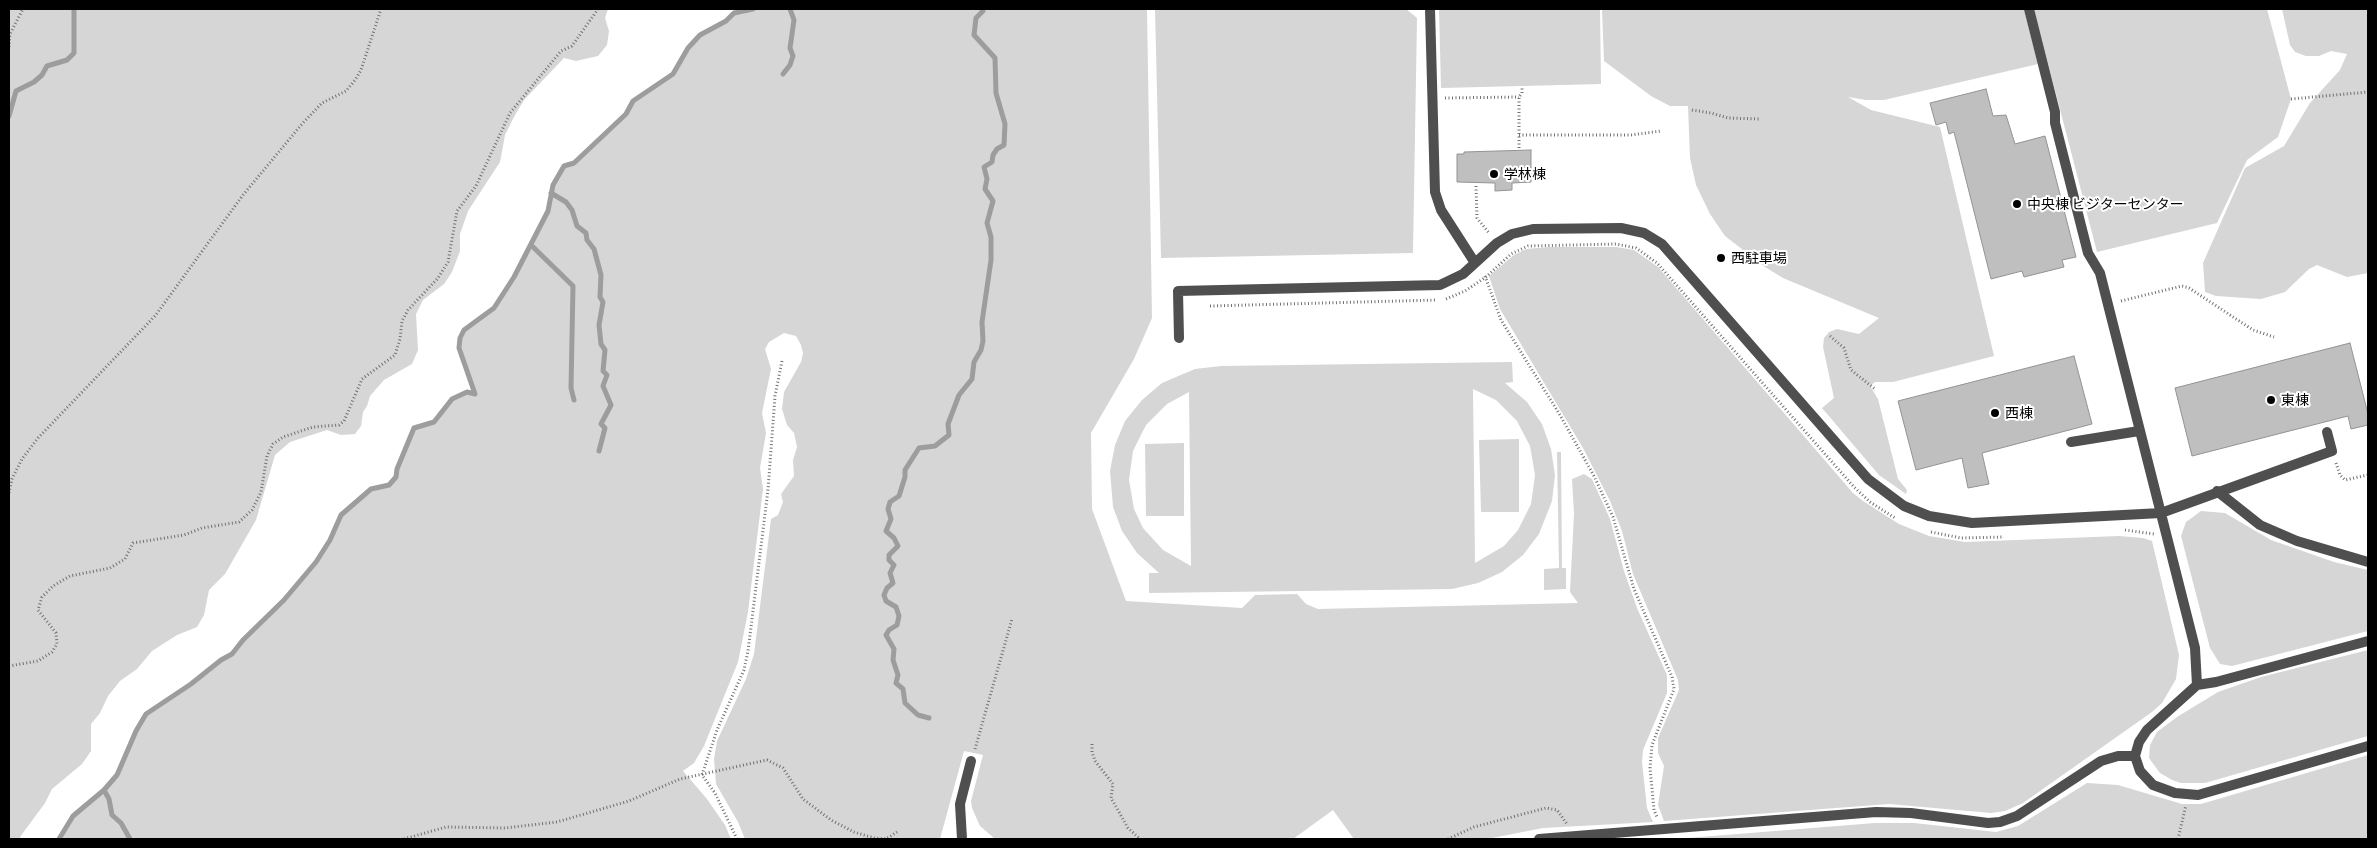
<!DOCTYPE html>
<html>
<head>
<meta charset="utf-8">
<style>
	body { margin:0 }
	#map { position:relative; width:2377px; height:848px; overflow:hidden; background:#fff; font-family:Barlow,sans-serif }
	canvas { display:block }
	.frame { position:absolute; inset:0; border:10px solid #000; pointer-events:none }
</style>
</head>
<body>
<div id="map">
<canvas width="2377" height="848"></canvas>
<div class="frame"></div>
</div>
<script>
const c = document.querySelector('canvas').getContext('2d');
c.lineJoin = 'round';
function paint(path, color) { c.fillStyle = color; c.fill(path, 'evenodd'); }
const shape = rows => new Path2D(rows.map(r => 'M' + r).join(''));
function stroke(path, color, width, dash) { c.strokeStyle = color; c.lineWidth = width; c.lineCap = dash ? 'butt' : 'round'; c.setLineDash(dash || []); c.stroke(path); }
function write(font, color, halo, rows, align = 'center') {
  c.font = font + ' Barlow,"Noto Sans JP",sans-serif'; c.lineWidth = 4; c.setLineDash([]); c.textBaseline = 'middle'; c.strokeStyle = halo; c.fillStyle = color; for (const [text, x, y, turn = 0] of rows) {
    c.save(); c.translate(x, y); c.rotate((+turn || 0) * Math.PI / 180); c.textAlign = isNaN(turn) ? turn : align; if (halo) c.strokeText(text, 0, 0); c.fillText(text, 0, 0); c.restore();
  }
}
const green = shape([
	[9,9,608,9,605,18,609,31,607,45,598,56,576,61,564,58,524,100,515,115,505,135,500,162,468,211,460,234,460,251,452,272,444,284,423,300,416,314,418,350,412,364,384,380,370,396,367,406,363,412,361,426,355,434,341,435,327,430,290,442,275,455,256,520,225,574,209,590,204,615,197,627,177,635,152,651,137,669,120,681,108,696,100,713,91,724,91,751,82,764,52,789,45,803,20,837,22,839,9,839],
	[753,9,1147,9,1152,318,1134,359,1091,433,1092,509,1126,601,1242,608,1255,595,1297,594,1306,604,1318,609,1578,603,1570,592,1574,514,1572,479,1584,474,1592,479,1610,519,1624,571,1637,608,1667,675,1667,693,1643,750,1642,762,1647,808,1653,822,1543,828,1487,839,1354,839,1333,810,1293,839,995,839,980,826,972,808,971,801,983,755,964,751,940,839,745,839,738,822,716,784,714,759,717,741,746,679,754,654,771,519,778,515,783,502,781,494,794,476,793,460,797,447,794,433,787,425,782,409,784,392,801,362,803,353,801,345,796,336,784,333,769,342,765,349,771,369,762,413,766,433,760,468,763,489,748,612,738,662,704,746,694,763,683,771,707,799,725,825,731,839,59,839,73,816,104,790,117,775,136,731,146,714,191,684,221,660,232,654,243,640,284,600,316,562,330,540,341,515,371,489,389,485,396,478,397,469,414,428,434,422,452,399,467,392,475,394,459,348,460,338,464,330,494,308,514,277,548,211,553,185,564,166,574,163,626,114,633,101,673,74,688,48,700,35,726,21,734,13],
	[1155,9,1406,9,1417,18,1413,253,1161,258],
	[1439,9,1600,9,1601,84,1441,88],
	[1602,9,2024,9,2038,64,1884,100,1866,100,1848,97,1871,110,1940,127,1994,356,1893,382,1875,382,1870,386,1878,399,1898,479,1907,490,1906,494,1879,475,1822,408,1834,398,1823,347,1824,338,1829,332,1837,329,1859,334,1879,318,1783,278,1765,267,1725,236,1710,214,1696,185,1690,158,1688,106,1670,106,1651,96,1604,61],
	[2034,9,2267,9,2291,99,2278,137,2247,160,2217,223,2097,252],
	[2282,9,2368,9,2368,273,2347,277,2317,265,2309,269,2285,292,2261,299,2216,296,2205,292,2203,263,2245,168,2284,146,2310,103,2340,70,2347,54,2331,51,2319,56,2306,56,2295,52,2290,45],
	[1616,247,1634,250,1658,267,1853,493,1863,501,1899,524,1929,536,1965,542,2119,536,2143,538,2152,541,2179,655,2176,679,2162,703,2152,712,2023,803,2005,811,1991,813,1889,804,1664,821,1658,805,1664,766,1658,753,1658,738,1679,690,1678,680,1633,574,1622,531,1610,501,1583,448,1500,309,1489,276,1514,255,1526,249,1549,247],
	[1512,362,1513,382,1505,383,1527,402,1542,424,1551,449,1555,475,1552,501,1539,534,1523,555,1502,572,1478,583,1452,589,1149,593,1149,573,1159,573,1137,553,1122,531,1113,507,1110,471,1115,445,1125,421,1142,400,1162,383,1195,369,1221,366],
	[1473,389,1496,400,1517,421,1530,446,1535,475,1531,504,1518,530,1504,546,1475,563],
	[1189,392,1191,566,1163,550,1143,528,1134,509,1129,480,1133,451,1146,425,1167,404],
	[1519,439,1519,512,1481,512,1479,440],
	[1184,443,1184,516,1146,516,1145,444],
	[1557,452,1561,452,1562,568,1566,568,1566,589,1544,590,1544,569,1559,568],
	[2201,511,2225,513,2271,540,2334,562,2368,570,2368,631,2232,666,2220,664,2210,648,2181,536,2186,522],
	[2368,650,2368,736,2205,783,2181,783,2172,780,2160,773,2149,758,2150,745,2157,732,2177,717,2218,692,2261,677],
	[2368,755,2368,839,1675,839,1875,823,1914,823,1996,832,2018,826,2087,783,2118,785,2182,804,2201,804]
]);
const stream = shape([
	[783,74,790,65,793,56,790,48,794,20,790,9],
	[9,116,16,91,34,82,42,75,47,66,67,60,74,53,74,9],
	[551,193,566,202,572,210,577,226,586,233,587,240,594,249,601,275,600,297,603,302,599,325,601,344,605,350,603,371,607,375,603,386,611,405,601,424,605,428,599,451],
	[531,245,573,286,571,388,574,400],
	[929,718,918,715,905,703,903,689,896,683,898,675,893,660,894,649,886,635,889,630,897,625,899,616,896,607,886,601,884,595,887,588,893,583,890,573,894,565,889,560,889,555,898,546,894,538,886,531,891,519,888,509,890,502,899,496,905,477,905,470,919,448,935,446,949,435,948,424,959,395,972,379,974,362,981,350,983,341,982,322,991,260,991,237,987,223,993,201,985,189,987,179,984,167,992,162,993,155,997,149,1004,145,1005,124,996,93,995,58,974,35,976,18,983,11,982,9],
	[104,790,109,799,112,815,121,823,130,839],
	[59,839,73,816,104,790,117,775,136,731,146,714,191,684,221,660,232,654,243,640,284,600,316,562,330,540,341,515,371,489,389,485,396,477,397,469,414,428,434,422,452,399,467,392,475,394,459,348,460,338,464,330,494,308,514,277,548,211,553,185,564,166,574,163,626,114,633,101,673,74,688,48,700,35,726,21,734,13,753,9]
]);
const building = shape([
	[1986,89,1993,116,2006,115,2015,144,2045,136,2076,257,2062,260,2064,267,2024,277,2022,271,1991,279,1954,132,1949,134,1946,122,1936,125,1930,103,1986,89],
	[1531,150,1531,182,1512,183,1512,190,1495,191,1495,183,1457,182,1457,154,1464,154,1464,152,1531,150],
	[2350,343,2368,414,2368,425,2351,429,2348,416,2192,456,2175,388,2350,343],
	[2074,356,2092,424,1982,453,1989,484,1968,488,1962,458,1916,470,1898,401,2074,356]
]);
const path = shape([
	[9,47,10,34,23,9],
	[1445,98,1519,97],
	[2291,99,2368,92],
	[1692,110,1711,113,1728,118,1759,119],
	[1519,135,1631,135,1661,131],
	[1519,148,1519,97,1522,93,1522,86],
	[1476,186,1477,218,1489,233],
	[1485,276,1501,320,1560,415,1594,476,1613,517,1634,589,1672,677,1674,689,1652,745,1650,768,1654,810,1657,817],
	[1446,299,1465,291,1486,277,1511,254,1528,246,1616,244,1636,248,1657,263,1854,487,1870,502,1895,518],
	[2121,301,2182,286,2189,288,2253,330,2274,337],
	[1210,306,1437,300],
	[1830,336,1844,348,1851,370,1875,389],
	[2336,463,2340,475,2345,480,2368,475],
	[9,493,12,479,22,459,38,438,155,316,243,195,302,124,322,103,346,91,355,80,361,70,381,9],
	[2125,530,2154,534],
	[1931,532,1961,538,2004,537],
	[9,666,38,661,52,652,57,644,56,633,38,610,42,597,53,586,70,576,110,568,125,559,133,543,184,535,202,528,239,522,252,510,261,492,267,456,273,444,283,437,313,427,339,425,344,421,362,379,395,355,400,339,402,321,408,310,438,278,448,262,457,211,476,186,510,113,561,51,572,46,598,9],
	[1092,744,1092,752,1095,761,1113,784,1111,798,1115,805,1128,828,1140,839],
	[975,749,1012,619],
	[404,839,446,827,505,828,557,822,629,801,680,779,767,760,783,768,803,799,831,820,854,832,874,838,886,839,897,832],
	[737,839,715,793,702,775,717,730,744,670,748,651,768,490,775,396,782,361],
	[1448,839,1474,827,1546,808,1557,810,1567,824],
	[2178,839,2186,805]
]);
const service = shape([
	[1430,9,1435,192,1441,210,1475,263],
	[2029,9,2055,112,2055,123,2088,253,2100,273,2191,632,2195,648,2197,685],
	[1179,338,1178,291,1440,285,1463,274,1497,243,1512,234,1533,229,1621,228,1644,233,1662,244,1868,479,1904,506,1929,516,1972,523,2161,513,2332,451,2327,432],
	[2071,442,2139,431],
	[2217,491,2260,525,2297,541,2368,562],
	[2368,641,2216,682,2197,685,2147,730,2139,742,2135,756,2140,771,2153,785,2175,793,2198,795,2368,746],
	[962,839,960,804,971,761],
	[1539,839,1876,812,1911,813,1988,823,2000,822,2017,816,2101,761,2118,756,2135,756]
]);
const markers = [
	[1494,174,5,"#000"],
	[2017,204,5,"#000"],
	[1721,258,5,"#000"],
	[2271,400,5,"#000"],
	[1995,413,5,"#000"]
];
const poiNames = [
	["学林棟",1504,174],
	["中央棟 ビジターセンター",2027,204],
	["西駐車場",1731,258],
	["東棟",2281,400],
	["西棟",2005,413]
];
paint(green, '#d6d6d6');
stroke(stream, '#9d9d9d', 5);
paint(building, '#bfbfbf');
stroke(building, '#939393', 1);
stroke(path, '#717171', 3, [1, 2.5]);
stroke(service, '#4f4f4f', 10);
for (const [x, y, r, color] of markers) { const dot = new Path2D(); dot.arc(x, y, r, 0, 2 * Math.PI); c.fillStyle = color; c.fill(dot); stroke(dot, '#fff', 2); }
write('14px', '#000', '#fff', poiNames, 'left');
</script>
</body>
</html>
